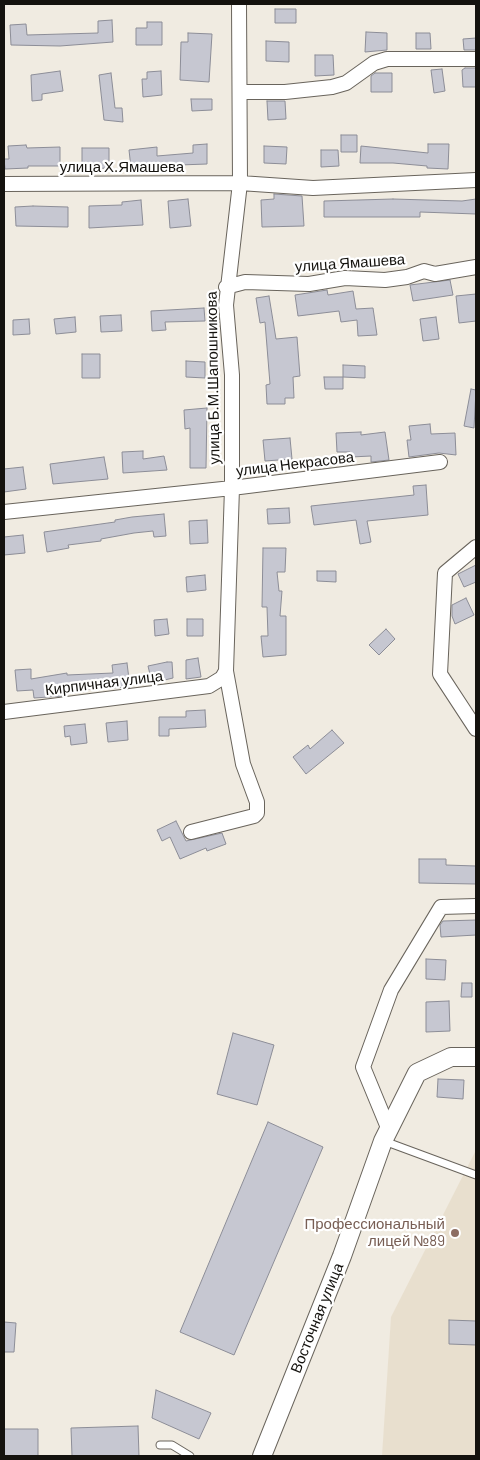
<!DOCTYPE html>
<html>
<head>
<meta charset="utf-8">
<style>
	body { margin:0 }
	#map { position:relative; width:480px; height:1460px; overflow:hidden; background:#f0ebe1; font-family:Barlow,sans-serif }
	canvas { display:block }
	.frame { position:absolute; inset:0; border:5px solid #14120e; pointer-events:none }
</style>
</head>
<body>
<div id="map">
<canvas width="480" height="1460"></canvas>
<div class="frame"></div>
</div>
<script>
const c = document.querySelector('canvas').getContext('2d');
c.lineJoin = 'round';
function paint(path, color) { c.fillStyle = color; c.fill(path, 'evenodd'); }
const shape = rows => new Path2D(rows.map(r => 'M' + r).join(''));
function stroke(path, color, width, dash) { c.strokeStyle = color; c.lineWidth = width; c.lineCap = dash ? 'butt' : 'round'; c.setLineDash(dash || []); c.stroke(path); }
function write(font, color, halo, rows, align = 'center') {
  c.font = font + ' Barlow,sans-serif'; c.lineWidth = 4.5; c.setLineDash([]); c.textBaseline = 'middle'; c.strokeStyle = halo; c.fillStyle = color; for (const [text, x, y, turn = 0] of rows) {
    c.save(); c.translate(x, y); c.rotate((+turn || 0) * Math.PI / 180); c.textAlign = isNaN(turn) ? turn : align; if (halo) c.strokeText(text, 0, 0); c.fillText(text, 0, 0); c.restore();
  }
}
const built = shape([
	[476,1150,476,1456,382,1456,391,1317]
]);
const building = shape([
	[275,9,296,9,296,23,275,23,275,9],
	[112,20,113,42,60,46,11,45,10,25,26,24,27,35,98,33,98,21,112,20],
	[147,22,162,22,162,45,136,45,136,28,147,28,147,22],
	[366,32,387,33,387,50,365,52,366,32],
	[188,33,212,34,209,82,180,80,181,42,188,42,188,33],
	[416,33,430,33,431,49,416,49,416,33],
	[476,38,476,50,464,50,463,39,476,38],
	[266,41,289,42,289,62,266,61,266,41],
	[315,55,333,55,334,75,315,76,315,55],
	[465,68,476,68,476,87,463,87,462,70,465,68],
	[442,69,445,91,434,93,431,70,442,69],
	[60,71,63,91,42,94,42,100,32,101,31,75,60,71],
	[161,71,162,95,143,97,142,79,147,79,147,72,161,71],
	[111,73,115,108,122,108,123,122,104,120,99,75,111,73],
	[375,73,392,73,392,92,371,92,371,76,375,73],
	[191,99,212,99,212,110,192,111,191,99],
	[267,101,285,101,286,119,268,120,267,101],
	[341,135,357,135,357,152,341,152,341,135],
	[207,144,207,164,179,165,180,167,167,169,166,165,131,168,129,150,157,147,157,156,193,153,193,145,207,144],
	[428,144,449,144,448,169,427,168,427,166,393,163,360,163,361,146,428,153,428,144],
	[26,145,27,148,60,147,60,166,28,166,28,168,5,169,4,159,9,159,8,146,26,145],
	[264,146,287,147,286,164,264,163,264,146],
	[82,148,109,148,109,168,82,169,82,148],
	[321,150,338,150,339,166,321,167,321,150],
	[274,194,302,196,304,226,262,227,261,200,274,199,274,194],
	[188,199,191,226,170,228,168,201,188,199],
	[393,199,462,201,476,199,476,214,420,212,420,217,324,217,324,201,393,199],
	[141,200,143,225,89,228,89,206,122,205,122,202,141,200],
	[33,206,68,207,68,227,16,226,15,207,33,206],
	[450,280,453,295,413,301,410,285,450,280],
	[327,290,328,295,353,291,356,309,373,308,377,335,358,336,357,320,341,322,339,311,298,316,295,295,327,290],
	[476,294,476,321,459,323,456,296,476,294],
	[269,296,276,339,297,337,300,376,293,377,294,398,285,398,285,404,267,404,266,385,270,384,265,322,260,323,256,298,269,296],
	[204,308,205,321,165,322,166,330,152,331,151,311,204,308],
	[121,315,122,331,101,332,100,316,121,315],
	[75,317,76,332,56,334,54,319,75,317],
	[436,317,439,339,423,341,420,319,436,317],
	[29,319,30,334,13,335,13,320,29,319],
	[82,354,100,354,100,378,82,378,82,354],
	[186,361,205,362,205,378,186,377,186,361],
	[343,365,365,366,365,378,343,377,343,365],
	[324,377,343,377,343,389,325,389,324,377],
	[471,389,476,390,474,428,464,426,471,389],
	[207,408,206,468,190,468,190,428,185,429,184,410,207,408],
	[430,424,431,434,455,433,456,455,439,453,409,457,407,440,411,440,409,426,430,424],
	[361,432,361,435,385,432,389,460,371,462,371,456,351,457,350,452,337,452,336,433,361,432],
	[290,438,292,459,265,461,263,440,290,438],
	[143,451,143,459,164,456,167,470,123,473,122,452,143,451],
	[104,457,108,479,53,484,50,464,104,457],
	[23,467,26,489,4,492,4,469,23,467],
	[426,485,428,515,367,521,371,542,360,544,356,520,314,525,311,506,414,495,413,486,426,485],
	[289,508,290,523,268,524,267,509,289,508],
	[164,514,166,536,154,537,153,531,134,533,101,539,101,541,68,545,69,548,47,552,44,532,115,522,115,520,132,517,164,514],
	[207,520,208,543,190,544,189,521,207,520],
	[23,535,25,553,4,555,4,537,23,535],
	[263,548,286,548,285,572,277,572,279,591,282,591,280,616,286,616,286,655,263,657,261,636,268,636,267,607,262,607,263,548],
	[476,565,476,582,464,587,458,574,476,565],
	[317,571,336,571,336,582,317,581,317,571],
	[205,575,206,590,187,592,186,577,205,575],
	[466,598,474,615,455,624,452,616,452,605,466,598],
	[167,619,169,634,155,636,154,620,167,619],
	[187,619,203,619,203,636,187,636,187,619],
	[386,629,395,639,379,655,369,645,386,629],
	[198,658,201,677,186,679,186,660,198,658],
	[167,662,172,662,173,678,152,683,148,666,167,662],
	[127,663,130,687,70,690,63,693,63,696,34,698,33,690,17,691,15,670,31,669,31,679,67,673,67,675,113,673,112,665,127,663],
	[205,710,206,727,169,729,169,736,159,736,159,717,186,717,186,711,205,710],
	[127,721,128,740,108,742,106,723,127,721],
	[85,724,87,743,71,745,70,736,65,737,64,726,85,724],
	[332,730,344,743,306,774,293,757,308,745,310,749,332,730],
	[176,821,186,841,222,833,226,844,207,851,206,848,180,859,170,837,162,841,157,830,176,821],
	[419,859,446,859,446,865,476,866,476,884,419,883,419,859],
	[476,920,476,935,441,937,440,925,443,921,476,920],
	[426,959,446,960,445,980,426,979,426,959],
	[462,983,472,983,472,997,461,997,462,983],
	[449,1001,450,1031,426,1032,426,1002,449,1001],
	[233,1033,274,1045,257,1105,217,1094,233,1033],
	[438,1079,464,1080,463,1099,437,1097,438,1079],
	[268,1122,323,1147,234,1355,180,1332,268,1122],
	[449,1320,476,1321,476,1345,449,1344,449,1320],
	[4,1322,16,1323,14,1352,4,1352,4,1322],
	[156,1390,211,1413,199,1439,152,1418,156,1390],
	[138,1426,139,1456,72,1456,71,1428,138,1426],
	[4,1429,38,1429,38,1456,4,1456,4,1429]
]);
const service = shape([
	[384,1141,476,1175],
	[160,1445,172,1445,190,1456]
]);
const minor = shape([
	[240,92,285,92,332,87,346,83,374,63,387,59,476,59],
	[4,184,240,183,313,188,476,180],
	[226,287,245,282,309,284,345,278,385,280,407,277,424,271,435,274,476,267],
	[4,512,232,488,440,462],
	[476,547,445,573,440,674,476,729],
	[4,712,209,686,222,678,226,671,232,488,232,375,226,305,240,183,239,4],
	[191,832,254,816,257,813,257,802,243,764,226,671],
	[389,1130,363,1067,391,990,441,907,476,906]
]);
const tertiary = shape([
	[262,1456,342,1256,383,1141,417,1073,451,1057,476,1057]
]);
const markers = [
	[455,1233,5,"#8d6e63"]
];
const streetNames = [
	["улица Х.Ямашева",122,167],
	["улица Ямашева",350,263,-4],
	["улица Б.М.Шапошникова",213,378,-91],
	["улица Некрасова",295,464,-7],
	["Кирпичная улица",104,683,-7],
	["Восточная улица",317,1318,-68]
];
const educationNames = [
	["Профессиональный",445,1224],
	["лицей №89",445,1241]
];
paint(built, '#e8dfce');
paint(building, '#c6c7d1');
stroke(building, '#8c8d97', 1);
stroke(service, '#69645c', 9);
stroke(minor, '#69645c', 16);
stroke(tertiary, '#69645c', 20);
stroke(service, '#fff', 7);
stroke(minor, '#fff', 14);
stroke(tertiary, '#fff', 18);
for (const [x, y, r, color] of markers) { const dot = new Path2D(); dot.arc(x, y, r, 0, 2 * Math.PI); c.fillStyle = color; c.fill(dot); stroke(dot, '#fff', 2); }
write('15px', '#14120e', '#fff', streetNames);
write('15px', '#785e54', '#fff', educationNames, 'right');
</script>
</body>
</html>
